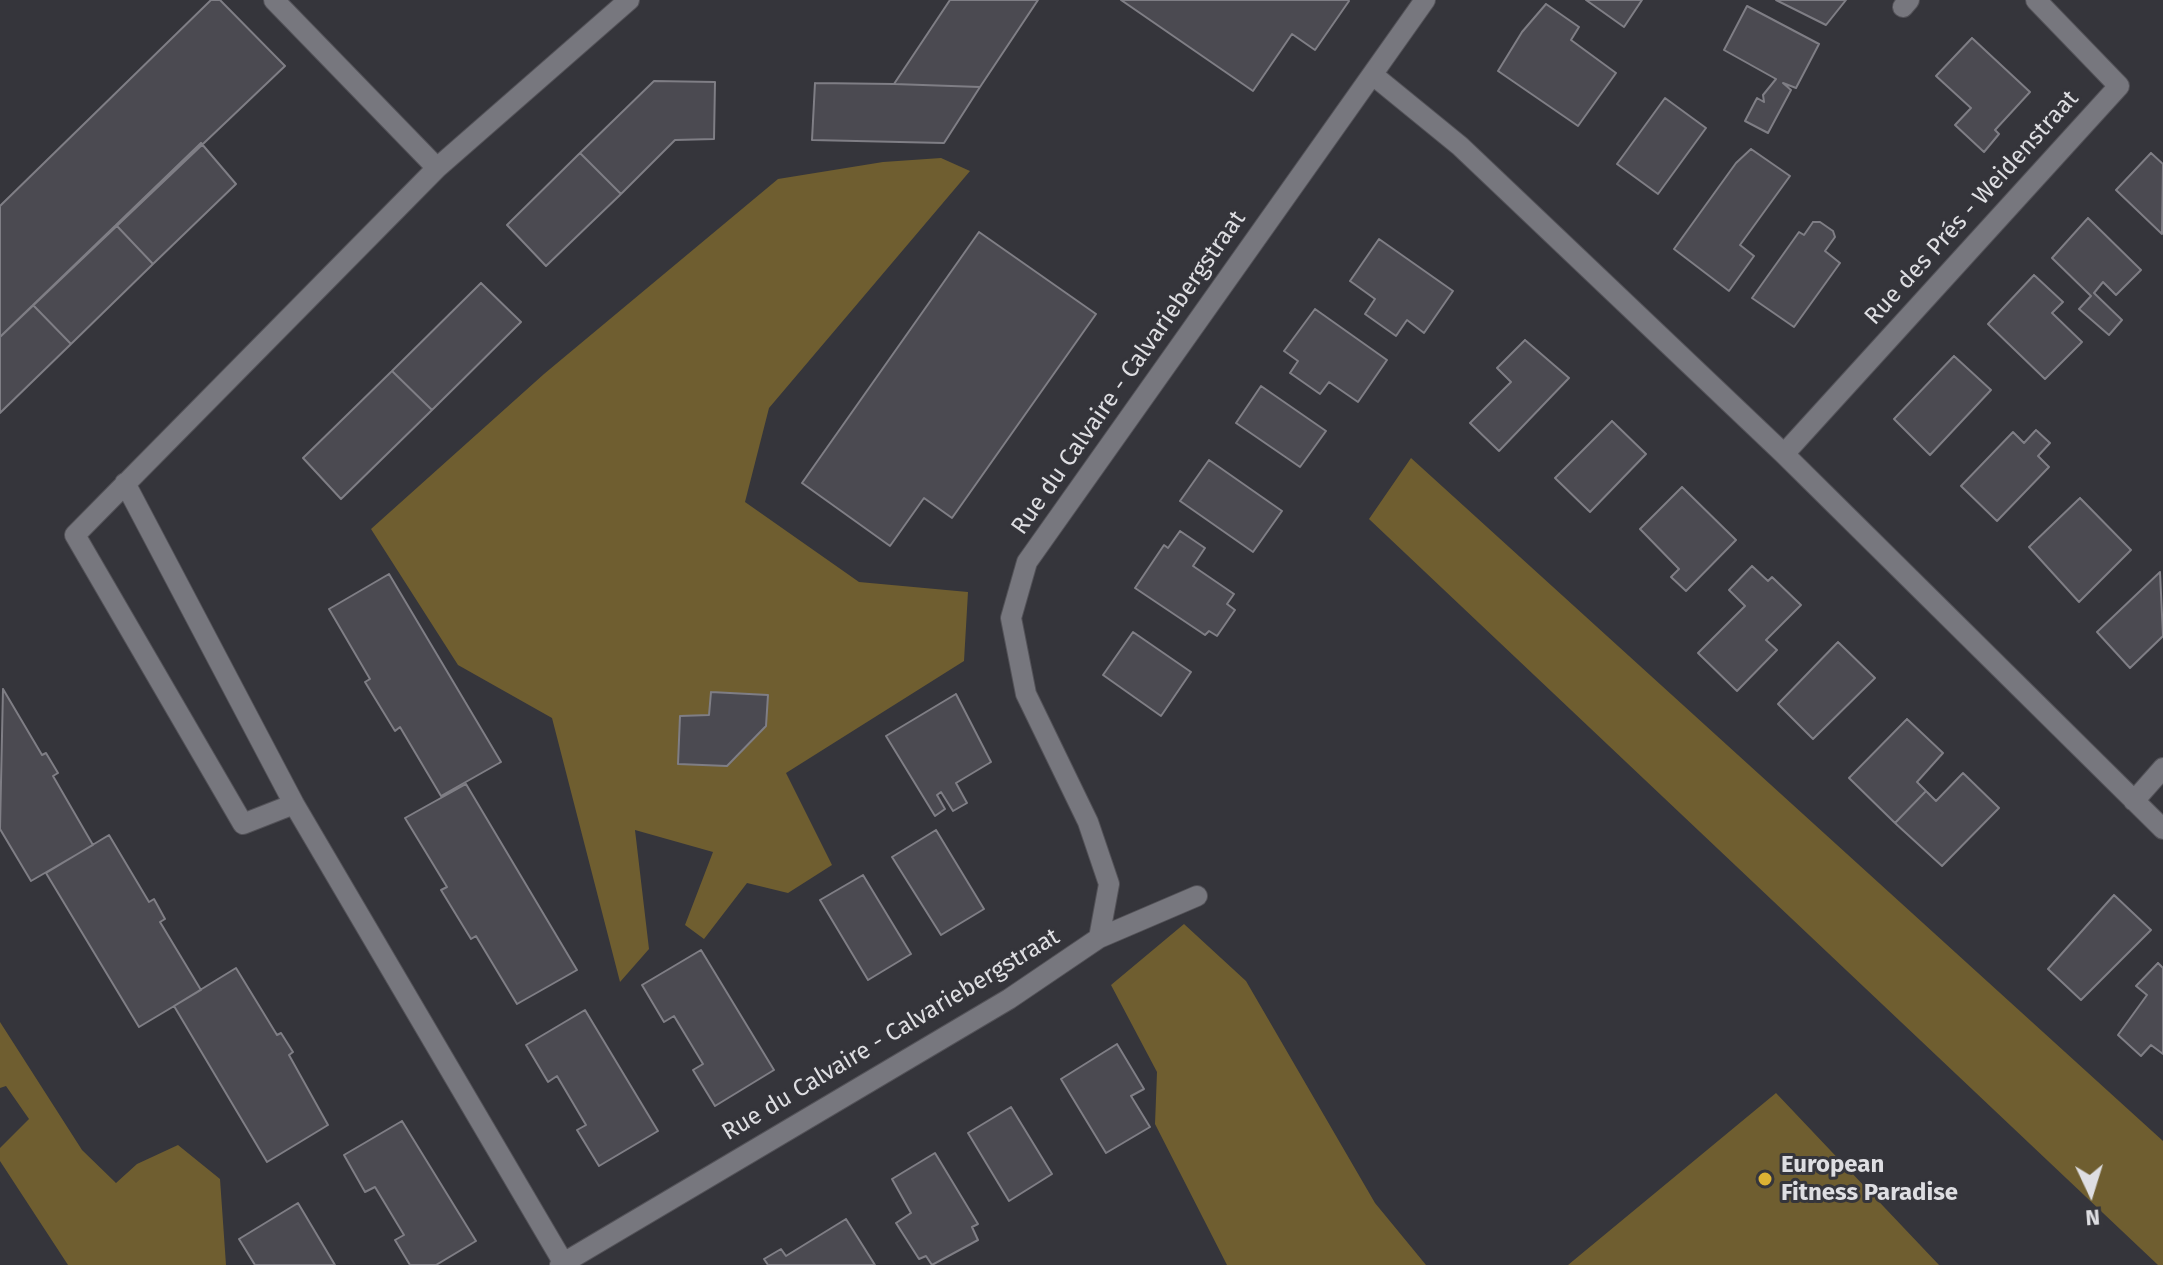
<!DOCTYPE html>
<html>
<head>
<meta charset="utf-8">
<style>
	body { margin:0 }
	#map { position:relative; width:2163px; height:1265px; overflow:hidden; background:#35353b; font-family:"Fira Sans",sans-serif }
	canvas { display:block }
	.north { position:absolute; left:2051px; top:1153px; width:80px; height:80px; -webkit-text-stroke:6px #35353b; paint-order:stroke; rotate:176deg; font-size:22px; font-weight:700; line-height:32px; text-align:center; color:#dedee2 }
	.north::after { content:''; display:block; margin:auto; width:28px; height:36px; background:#dedee2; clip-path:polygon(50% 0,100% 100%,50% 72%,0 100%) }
</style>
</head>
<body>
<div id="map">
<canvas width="2163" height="1265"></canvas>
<div class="north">N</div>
</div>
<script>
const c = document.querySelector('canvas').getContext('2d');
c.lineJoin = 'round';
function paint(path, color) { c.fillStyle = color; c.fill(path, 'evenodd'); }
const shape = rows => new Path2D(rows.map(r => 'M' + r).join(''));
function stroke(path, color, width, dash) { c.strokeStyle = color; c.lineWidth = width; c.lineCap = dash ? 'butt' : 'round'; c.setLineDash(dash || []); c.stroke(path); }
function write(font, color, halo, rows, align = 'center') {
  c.font = font + ' "Fira Sans",sans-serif'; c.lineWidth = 6; c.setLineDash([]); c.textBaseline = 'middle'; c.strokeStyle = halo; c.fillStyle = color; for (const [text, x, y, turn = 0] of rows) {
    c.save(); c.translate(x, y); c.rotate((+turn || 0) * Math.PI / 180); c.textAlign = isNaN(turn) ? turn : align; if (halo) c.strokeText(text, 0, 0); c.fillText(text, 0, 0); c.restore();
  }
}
const green = shape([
	[941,158,970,171,769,408,745,502,859,582,968,592,964,661,786,773,832,865,788,893,747,883,704,939,685,925,713,852,635,830,649,949,620,982,552,718,458,665,371,529,544,374,778,179,883,162],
	[1411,458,2163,1141,2163,1265,2158,1265,1369,519],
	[1184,924,1246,981,1375,1203,1426,1265,1227,1265,1155,1124,1157,1072,1111,985],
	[0,1022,82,1150,116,1183,137,1164,178,1145,220,1179,226,1265,68,1265,0,1161,0,1148,29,1119,6,1086,0,1088],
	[1776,1093,1939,1265,1568,1265]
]);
const building = shape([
	[211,0,220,0,285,66,0,337,0,206,211,0],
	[950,0,1038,0,980,87,894,84,950,0],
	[1121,0,1348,0,1349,1,1315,50,1292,34,1253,91,1121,0],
	[1586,0,1642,0,1624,27,1586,0],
	[1776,0,1846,0,1826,25,1776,0],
	[1546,4,1579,27,1571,40,1616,73,1578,126,1498,71,1522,32,1546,4],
	[1747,6,1819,44,1796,88,1783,83,1791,90,1768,133,1745,121,1757,98,1764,102,1763,95,1776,79,1724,50,1747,6],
	[1972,38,2030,92,1995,130,1999,134,1984,152,1955,125,1971,108,1936,76,1972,38],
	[654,81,715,82,714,139,675,140,621,194,580,153,654,81],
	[815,83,894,84,980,87,944,143,812,140,815,83],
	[1665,98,1706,128,1658,194,1617,164,1665,98],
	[201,143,236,184,153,264,116,225,201,143],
	[1751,149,1790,176,1740,245,1754,256,1729,291,1674,249,1736,163,1751,149],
	[580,153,621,194,546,266,507,225,580,153],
	[2151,153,2163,164,2162,234,2116,190,2151,153],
	[2088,218,2141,270,2116,295,2103,282,2094,293,2122,320,2109,335,2079,309,2091,296,2052,258,2088,218],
	[1813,222,1820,222,1833,231,1835,237,1825,251,1840,263,1794,327,1752,298,1799,232,1804,235,1813,222],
	[116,225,153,264,71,344,33,305,116,225],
	[979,232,1096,314,952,518,924,498,890,546,802,483,979,232],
	[1379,239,1453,291,1424,333,1407,320,1396,336,1365,314,1375,299,1350,281,1379,239],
	[2034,275,2063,302,2052,313,2082,342,2045,379,1988,324,2034,275],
	[481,283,521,322,432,410,392,371,481,283],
	[33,305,71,344,0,413,0,337,33,305],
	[1315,309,1387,360,1358,402,1329,382,1320,394,1290,373,1298,361,1284,351,1315,309],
	[1525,340,1569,378,1499,451,1470,423,1511,382,1497,368,1525,340],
	[1954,356,1991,390,1930,455,1894,419,1954,356],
	[392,371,432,410,341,499,303,458,392,371],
	[1261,386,1326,431,1300,467,1236,423,1261,386],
	[1612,421,1646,454,1590,512,1555,478,1612,421],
	[2036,430,2050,443,2038,456,2049,467,1997,521,1961,486,2013,432,2024,443,2036,430],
	[1209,460,1282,511,1253,552,1180,501,1209,460],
	[1682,487,1736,540,1686,591,1671,577,1679,569,1640,529,1682,487],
	[2080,498,2131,550,2079,602,2029,547,2080,498],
	[1180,531,1205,548,1193,566,1234,594,1227,604,1235,610,1217,636,1209,631,1205,635,1135,588,1164,545,1168,548,1180,531],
	[1752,566,1768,581,1772,577,1801,605,1766,640,1777,650,1737,691,1698,653,1745,606,1729,590,1752,566],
	[2160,572,2163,636,2130,668,2097,632,2160,572],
	[389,574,501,762,441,796,400,727,395,731,365,682,370,679,329,609,389,574],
	[1133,632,1191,672,1161,716,1103,675,1133,632],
	[1838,642,1875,678,1813,739,1778,704,1838,642],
	[3,689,42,755,46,753,58,773,53,776,93,845,31,881,0,829,3,689],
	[711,692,768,695,766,726,727,766,678,764,680,716,709,715,711,692],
	[956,694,991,762,956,783,967,803,953,811,941,792,937,795,945,809,935,816,886,736,956,694],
	[1907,719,1943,753,1917,782,1926,791,1895,823,1849,778,1907,719],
	[1963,773,1999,808,1942,866,1895,823,1926,791,1936,801,1963,773],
	[466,784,577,970,517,1004,476,936,471,939,441,890,447,887,405,818,466,784],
	[936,830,984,909,941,935,892,857,936,830],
	[109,835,149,902,154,899,165,919,160,922,201,990,139,1027,46,873,109,835],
	[863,875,911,954,868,980,820,900,863,875],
	[2114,895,2151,930,2081,1000,2048,969,2114,895],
	[701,950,774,1070,715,1106,693,1070,703,1064,674,1016,664,1022,642,985,701,950],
	[2158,963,2163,968,2163,1054,2151,1045,2141,1056,2118,1035,2147,995,2136,986,2158,963],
	[236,968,277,1035,281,1033,293,1052,289,1055,328,1125,267,1162,174,1006,236,968],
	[585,1010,658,1131,599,1166,577,1130,586,1125,557,1076,548,1082,526,1045,585,1010],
	[1117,1044,1144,1089,1131,1096,1150,1127,1106,1153,1061,1079,1117,1044],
	[1011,1107,1052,1174,1009,1201,968,1133,1011,1107],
	[402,1121,476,1241,436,1265,410,1265,395,1240,404,1235,375,1187,365,1192,344,1155,402,1121],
	[935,1153,978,1224,972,1227,978,1240,932,1265,926,1256,919,1259,896,1223,911,1213,892,1179,935,1153],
	[298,1203,335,1265,255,1265,239,1239,298,1203],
	[846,1219,875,1265,768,1265,764,1259,781,1249,786,1256,846,1219]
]);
const minor = shape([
	[274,0,437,168,629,0],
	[1903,7,1909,0],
	[1373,75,1460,146,1784,454,2163,829],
	[1784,454,2119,86,2036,0],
	[125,483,294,804,563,1262],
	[2134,801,2163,768],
	[294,804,243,824,75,535,437,168],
	[1099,938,1197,896],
	[560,1265,1009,999,1099,938,1109,884,1088,822,1026,694,1011,618,1027,562,1425,0]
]);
const markers = [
	[1765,1179,8,"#dcb233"]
];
const streetNames = [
	["Rue des Prés - Weidenstraat",1972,208,-48],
	["Rue du Calvaire - Calvariebergstraat",1129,373,-55],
	["Rue du Calvaire - Calvariebergstraat",891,1035,-31]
];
const poiNames = [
	["European",1781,1165],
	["Fitness Paradise",1781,1193]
];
paint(green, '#6f5e30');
paint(building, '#4b4a51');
stroke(building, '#7f7e85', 2);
stroke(minor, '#535258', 22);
stroke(minor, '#77777e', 20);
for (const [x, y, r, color] of markers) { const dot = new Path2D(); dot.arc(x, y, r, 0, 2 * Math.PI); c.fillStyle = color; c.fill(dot); stroke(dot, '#35353b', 3); }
write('24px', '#dedee2', '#35353b', streetNames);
write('bold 24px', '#dedee2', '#35353b', poiNames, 'left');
</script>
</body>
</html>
